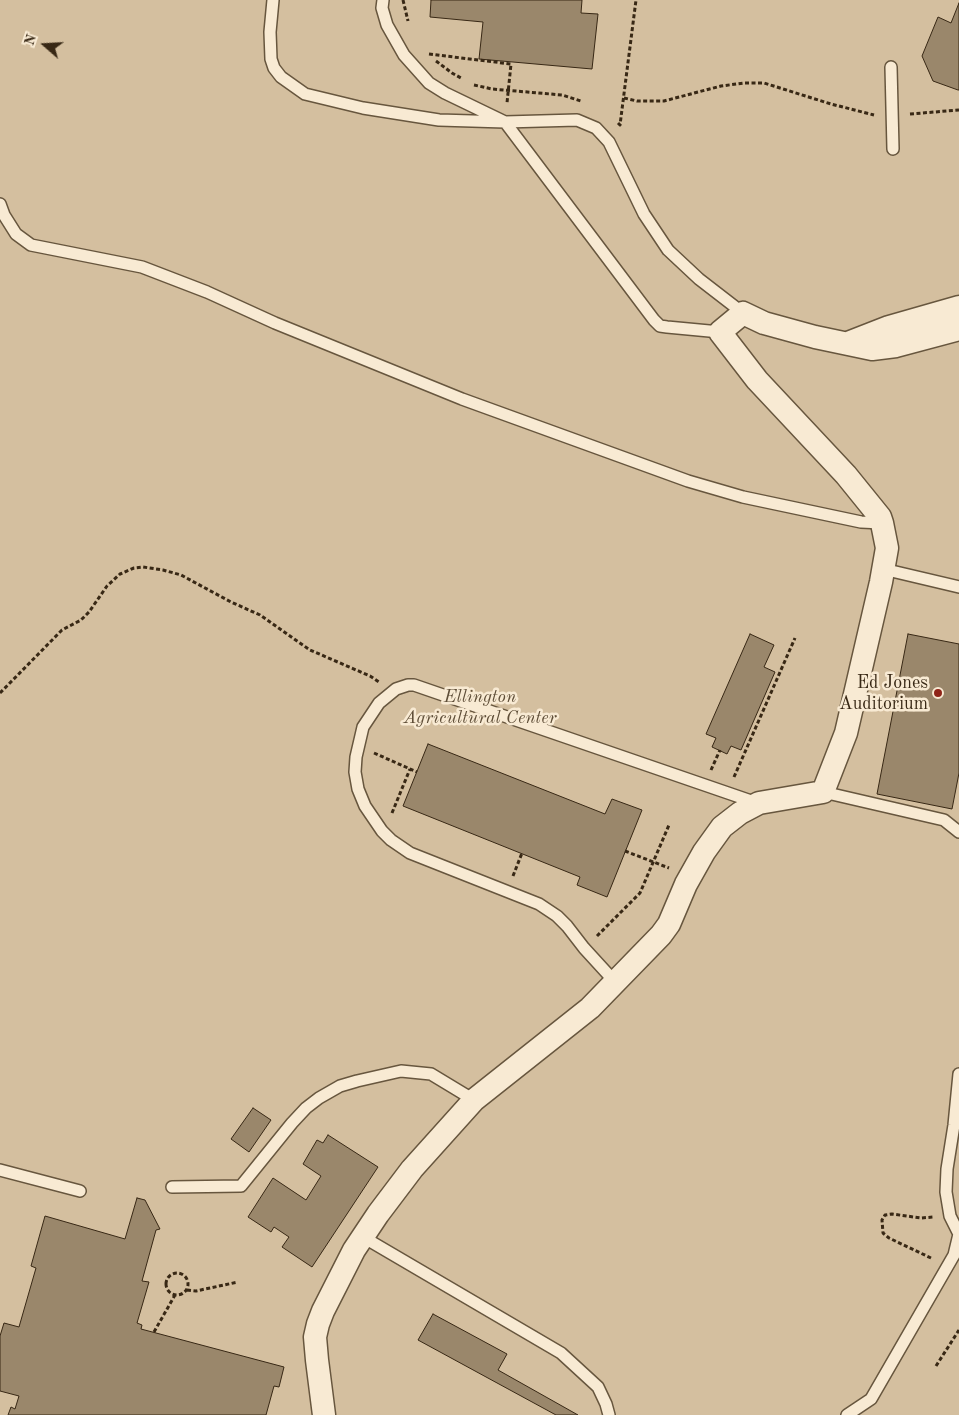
<!DOCTYPE html>
<html>
<head>
<meta charset="utf-8">
<style>
	body { margin:0 }
	#map { position:relative; width:959px; height:1415px; overflow:hidden; background:#f4debb; font-family:"Old Standard TT",serif }
	canvas { display:block }
	.north { position:absolute; left:20px; top:20px; width:50px; height:50px; -webkit-text-stroke:4px #f8ead3; paint-order:stroke; rotate:289deg; font-size:14px; font-weight:700; line-height:20px; text-align:center; color:#382815 }
	.north::after { content:''; display:block; margin:auto; width:18px; height:22px; background:#382815; clip-path:polygon(50% 0,100% 100%,50% 72%,0 100%) }
</style>
</head>
<body>
<div id="map">
<canvas width="959" height="1415"></canvas>
<div class="north">N</div>
</div>
<script>
const c = document.querySelector('canvas').getContext('2d');
c.lineJoin = 'round';
function paint(path, color) { c.fillStyle = color; c.fill(path, 'evenodd'); }
const shape = rows => new Path2D(rows.map(r => 'M' + r).join(''));
function stroke(path, color, width, dash) { c.strokeStyle = color; c.lineWidth = width; c.lineCap = dash ? 'butt' : 'round'; c.setLineDash(dash || []); c.stroke(path); }
function write(font, color, halo, rows, align = 'center') {
  c.font = font + ' "Old Standard TT",serif'; c.lineWidth = 5; c.setLineDash([]); c.textBaseline = 'middle'; c.strokeStyle = halo; c.fillStyle = color; for (const [text, x, y, turn = 0] of rows) {
    c.save(); c.translate(x, y); c.rotate((+turn || 0) * Math.PI / 180); c.textAlign = isNaN(turn) ? turn : align; if (halo) c.strokeText(text, 0, 0); c.fillText(text, 0, 0); c.restore();
  }
}
const green = shape([
	[0,0,959,0,959,1415,0,1415]
]);
const building = shape([
	[431,0,582,0,581,13,598,14,592,69,479,59,483,22,430,17,431,0],
	[959,3,959,90,958,90,933,81,922,56,938,17,951,23,959,3],
	[750,634,774,645,764,667,775,672,741,750,731,746,727,754,712,747,716,738,706,734,750,634],
	[908,634,959,644,959,773,952,809,877,794,908,634],
	[428,744,605,814,612,799,642,810,607,897,577,885,580,877,403,806,428,744],
	[253,1108,271,1120,249,1152,231,1139,253,1108],
	[328,1135,378,1167,312,1267,282,1247,289,1237,274,1227,271,1232,248,1217,273,1178,306,1200,321,1176,303,1164,317,1140,323,1143,328,1135],
	[137,1198,145,1200,160,1229,156,1230,142,1281,149,1282,137,1323,142,1325,141,1329,284,1367,279,1387,274,1386,266,1415,8,1415,11,1407,15,1409,19,1396,0,1391,0,1336,4,1323,19,1327,36,1268,31,1266,45,1216,125,1239,137,1198],
	[433,1314,507,1354,498,1370,578,1415,556,1415,418,1340,433,1314]
]);
const path = shape([
	[403,0,408,21],
	[429,54,511,64,507,103],
	[436,61,452,73,461,78],
	[474,85,492,89,562,95,581,101],
	[624,98,637,101,664,101,721,86,744,83,764,83,831,104,874,115],
	[910,114,959,110],
	[618,123,620,125,636,0],
	[0,693,62,630,81,620,89,612,107,586,120,574,134,568,143,567,163,570,181,575,231,602,260,615,310,650,370,676,379,682],
	[374,753,417,772],
	[711,770,720,750],
	[734,777,795,638],
	[392,813,410,769],
	[625,851,669,868],
	[513,876,522,853],
	[597,936,640,893,669,825],
	[931,1258,889,1238,883,1233,882,1220,885,1215,892,1214,921,1218,933,1217],
	'166 1284a11 11 0 1 1 22 0a11 11 0 1 1-22 0Z',
	[187,1290,196,1291,238,1282],
	[154,1332,175,1295],
	[936,1366,959,1330]
]);
const service = shape([
	[273,0,270,32,271,59,274,68,281,77,305,94,363,108,439,120,505,122,577,120,596,128,609,142,644,214,668,250,699,279,743,313],
	[383,0,382,8,387,25,404,55,429,83,445,93,505,122,654,320,660,326,667,327,720,332],
	[891,67,893,149],
	[0,204,4,215,16,234,31,245,142,267,207,292,275,323,462,399,688,481,743,497,861,522,882,523],
	[883,569,959,587],
	[823,792,944,820,959,832],
	[616,983,584,948,567,926,557,916,539,904,410,853,391,840,382,831,365,806,358,789,355,772,356,757,363,727,379,703,396,689,408,685,414,685,757,803],
	[0,1170,80,1191],
	[172,1187,241,1186,292,1123,306,1108,319,1098,340,1086,357,1081,401,1071,431,1074,474,1100],
	[959,1234,950,1216,946,1192,947,1169,954,1125,959,1074],
	[363,1237,561,1353,598,1387,606,1404,609,1415],
	[847,1415,871,1399,954,1255,959,1234]
]);
const minor = shape([
	[848,343,889,327,959,307],
	[324,1415,317,1360,315,1337,318,1324,323,1311,354,1250,378,1214,412,1169,474,1100,590,1008,661,935,669,924,686,884,704,852,722,827,740,813,759,803,823,792,846,733,881,582,887,548,882,523,880,517,846,475,757,380,720,332,743,313,764,323,815,337,872,349,896,346,959,329]
]);
const markers = [
	[938,693,5,"#8f2418"]
];
const poiNames = [
	["Ed Jones",928,683],
	["Auditorium",928,704]
];
const parkNames = [
	["Ellington",480,697],
	["Agricultural Center",480,718]
];
paint(green, '#d4bf9f');
paint(building, '#9a876b');
stroke(building, '#382815', 1);
stroke(service, '#67563e', 14);
stroke(minor, '#67563e', 25);
stroke(path, '#382815', 3, [4, 2.5]);
stroke(service, '#f8ead3', 11);
stroke(minor, '#f8ead3', 22);
for (const [x, y, r, color] of markers) { const dot = new Path2D(); dot.arc(x, y, r, 0, 2 * Math.PI); c.fillStyle = color; c.fill(dot); stroke(dot, '#f8ead3', 2); }
write('18px', '#382815', '#f8ead3', poiNames, 'right');
write('italic 18px', '#5f4e38', '#f8ead3', parkNames);
</script>
</body>
</html>
